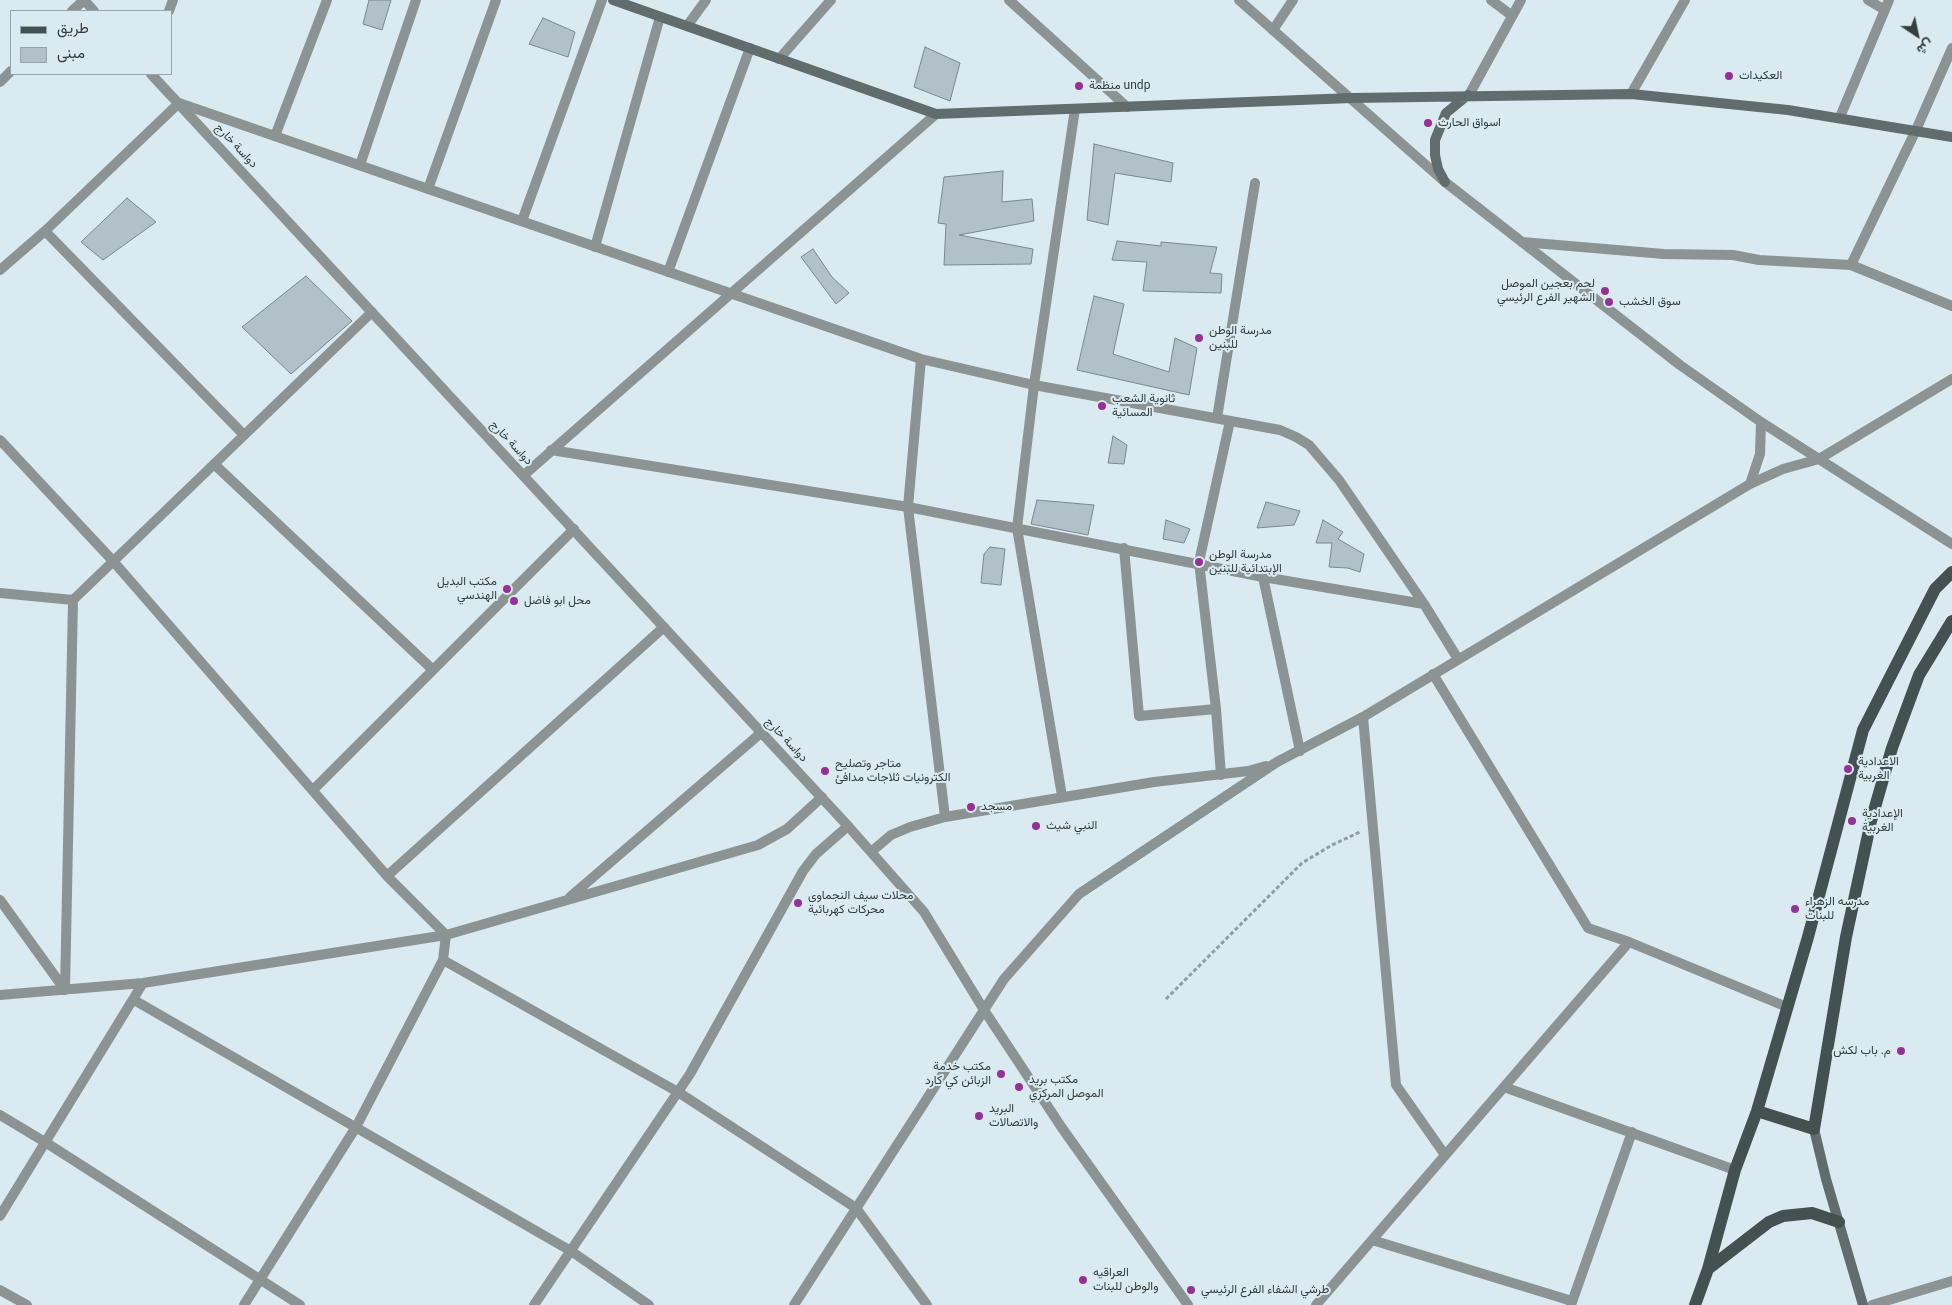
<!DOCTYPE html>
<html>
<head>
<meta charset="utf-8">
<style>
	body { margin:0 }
	#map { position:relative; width:1952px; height:1305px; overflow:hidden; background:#d9ebf0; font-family:Roboto,Vazirmatn,sans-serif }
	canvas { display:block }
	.legend { position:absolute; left:10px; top:10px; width:162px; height:65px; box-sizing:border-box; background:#d9ebf0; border:1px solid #97a5a8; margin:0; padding:6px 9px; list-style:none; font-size:15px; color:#343c3d }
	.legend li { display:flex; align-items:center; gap:10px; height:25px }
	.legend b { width:25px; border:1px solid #97a5a8 }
	.north { position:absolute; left:1892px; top:10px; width:50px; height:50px; -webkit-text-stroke:4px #d9ebf0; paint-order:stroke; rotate:146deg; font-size:14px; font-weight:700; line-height:20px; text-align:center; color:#343c3d }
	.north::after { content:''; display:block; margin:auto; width:18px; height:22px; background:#343c3d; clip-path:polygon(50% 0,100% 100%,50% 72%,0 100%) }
</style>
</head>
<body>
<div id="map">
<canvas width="1952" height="1305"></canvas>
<ul class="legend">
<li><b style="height:6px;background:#435150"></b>طريق</li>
<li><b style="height:14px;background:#b1c0c9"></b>مبنى</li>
</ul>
<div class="north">ش</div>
</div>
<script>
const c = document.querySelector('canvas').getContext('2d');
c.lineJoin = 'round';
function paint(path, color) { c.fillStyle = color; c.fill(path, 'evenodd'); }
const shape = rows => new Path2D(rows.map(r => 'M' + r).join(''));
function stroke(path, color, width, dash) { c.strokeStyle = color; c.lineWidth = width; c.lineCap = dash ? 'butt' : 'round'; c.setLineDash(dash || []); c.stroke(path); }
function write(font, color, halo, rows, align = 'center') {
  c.font = font + ' Roboto,Vazirmatn,sans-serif'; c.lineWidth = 4; c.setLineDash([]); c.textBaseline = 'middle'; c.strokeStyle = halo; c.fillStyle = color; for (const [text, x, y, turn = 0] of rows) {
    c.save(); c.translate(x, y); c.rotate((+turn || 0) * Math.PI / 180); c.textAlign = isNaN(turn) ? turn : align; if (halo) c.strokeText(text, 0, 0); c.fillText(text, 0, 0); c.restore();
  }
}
const building = shape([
	[369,0,391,0,382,30,363,24,369,0],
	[543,18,575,32,568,57,529,44,543,18],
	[925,47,960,63,950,101,914,87,925,47],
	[1094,144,1173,163,1171,182,1115,173,1108,225,1087,220,1094,144],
	[1003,171,1002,202,1032,199,1034,221,959,235,1033,249,1031,264,944,265,946,224,938,223,944,177,1003,171],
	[127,198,156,222,103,260,81,242,127,198],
	[1117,241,1161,246,1161,242,1217,247,1210,273,1222,274,1221,293,1143,291,1147,262,1112,260,1117,241],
	[813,249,832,277,849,293,836,304,801,257,813,249],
	[306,276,352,321,291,374,242,327,306,276],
	[1094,296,1124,304,1113,354,1169,372,1175,338,1197,348,1189,395,1077,370,1094,296],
	[1113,436,1127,445,1124,464,1108,463,1113,436],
	[1037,500,1094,505,1088,535,1031,524,1037,500],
	[1266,502,1300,511,1294,525,1257,528,1266,502],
	[1166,520,1190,529,1184,543,1163,539,1166,520],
	[1323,520,1343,532,1338,539,1364,554,1360,572,1348,568,1329,567,1332,543,1316,543,1323,520],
	[990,547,1005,549,1001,585,981,583,984,554,990,547]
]);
const path = shape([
	[1166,999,1302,863,1332,845,1360,832]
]);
const minor = shape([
	[1009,0,1127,107],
	[1491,0,1511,15],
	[1868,0,1885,10],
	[72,11,84,0],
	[169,11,173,0],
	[687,26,706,0],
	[1273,30,1293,0],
	[779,59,831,0],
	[0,82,11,71],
	[1631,94,1685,0],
	[1469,95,1521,0],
	[1840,117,1889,0],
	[275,136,327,0],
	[360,165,416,0],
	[428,189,496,0],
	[522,221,602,0],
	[45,231,244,435],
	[1522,242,1664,254,1733,255,1759,260,1851,265,1952,306],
	[595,247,660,17],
	[1851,265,1916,130,1952,48],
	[0,270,45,231,179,103,921,359,1034,385,1280,430,1296,437,1309,445,1339,480,1424,604,1458,659],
	[668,272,750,48],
	[921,359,908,507,945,817],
	[1217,418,1255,183],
	[0,440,113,561,387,876,446,935,443,960,356,1127,244,1305],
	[551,450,908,507,1263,577,1424,604],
	[1819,459,1952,379],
	[214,464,432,669],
	[524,475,936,114],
	[1124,548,1139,716,1216,709],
	[1263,577,1300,751],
	[0,593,73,600],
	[1433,674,1588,928,1629,942,1787,1007],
	[1363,717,1396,1085,1445,1155],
	[1221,775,1216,709,1199,562,1230,421],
	[313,790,574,529],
	[1062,796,1017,528,1034,385,1075,109],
	[387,876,664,627],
	[570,897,762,732],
	[0,900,65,990],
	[443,960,678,1092,856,1208,927,1305],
	[65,990,73,600,372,312],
	[0,995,143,983,446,935,758,845,787,829,822,797],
	[134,1000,571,1251,649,1305],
	[1504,1087,1735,1170],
	[0,1115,45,1142,300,1305],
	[0,1216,143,983],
	[1372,1240,1572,1301],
	[534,1305,690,1074,803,871,816,854,848,826],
	[1316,1305,1629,942],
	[1571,1305,1632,1132],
	[1872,1305,1952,1281]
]);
const tertiary = shape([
	[84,0,94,11],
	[1239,0,1445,182,1680,365,1761,422,1952,544],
	[151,74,848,826,924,912,984,1010,1062,1128,1188,1305],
	[1750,484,1760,454,1761,422],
	[871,852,891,835,910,827,945,817,1154,782,1248,771,1266,766],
	[0,1290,27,1305],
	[794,1305,1004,979,1079,894,1277,762,1363,717,1750,484,1783,469,1819,459]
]);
const secondary = shape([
	[613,0,936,114,1352,98,1631,94,1788,110,1952,137],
	[1445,182,1438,169,1435,155,1435,140,1446,113,1468,95],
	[1814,1129,1826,1179,1863,1305]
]);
const primary = shape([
	[1757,1111,1814,1129,1846,937,1871,821,1892,748,1919,675,1952,621],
	[1708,1269,1769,1222,1783,1216,1812,1213,1839,1222],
	[1695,1305,1708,1269,1735,1170,1757,1111,1808,937,1863,730,1935,589,1952,572]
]);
const markers = [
	[1729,76,5,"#963094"],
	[1079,86,5,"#963094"],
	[1428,123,5,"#963094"],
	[1605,291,5,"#963094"],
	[1609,302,5,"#963094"],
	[1199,338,5,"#963094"],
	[1102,406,5,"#963094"],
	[1199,562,5,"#963094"],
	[507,589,5,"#963094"],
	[514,601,5,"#963094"],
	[1848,769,5,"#963094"],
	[825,771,5,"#963094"],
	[971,807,5,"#963094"],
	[1852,821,5,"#963094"],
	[1036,826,5,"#963094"],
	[798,903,5,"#963094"],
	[1795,909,5,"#963094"],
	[1901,1051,5,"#963094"],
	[1001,1074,5,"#963094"],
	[1019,1087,5,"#963094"],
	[979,1116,5,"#963094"],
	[1083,1280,5,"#963094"],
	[1191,1290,5,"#963094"]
];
const poiNames = [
	["العكيدات",1739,76],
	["منظمة undp",1089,86],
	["اسواق الحارث",1438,123],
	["لحم بعجين الموصل",1595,284,"right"],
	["الشهير الفرع الرئيسي",1595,298,"right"],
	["سوق الخشب",1619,302],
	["مدرسة الوطن",1209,331],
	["للبنين",1209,345],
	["ثانوية الشعب",1112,399],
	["المسائية",1112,413],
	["مدرسة الوطن",1209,555],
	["الإبتدائية للبنين",1209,569],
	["مكتب البديل",497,582,"right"],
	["الهندسي",497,596,"right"],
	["محل ابو فاضل",524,601],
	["الاعدادية",1858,762],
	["الغربية",1858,776],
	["متاجر وتصليح",835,764],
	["الكترونيات ثلاجات مدافئ",835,778],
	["مسجد",981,807],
	["الإعدادية",1862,814],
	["الغربية",1862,828],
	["النبي شيث",1046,826],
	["محلات سيف النجماوي",808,896],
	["محركات كهربائية",808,910],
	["مدرسه الزهراء",1805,902],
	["للبنات",1805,916],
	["م. باب لكش",1891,1051,"right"],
	["مكتب خدمة",991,1067,"right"],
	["الزبائن كي كارد",991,1081,"right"],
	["مكتب بريد",1029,1080],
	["الموصل المركزي",1029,1094],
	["البريد",989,1109],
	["والاتصالات",989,1123],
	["العراقيه",1093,1273],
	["والوطن للبنات",1093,1287],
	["طرشي الشفاء الفرع الرئيسي",1201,1290]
];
const streetNames = [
	["دواسة خارج",236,146,47],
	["دواسة خارج",511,443,47],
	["دواسة خارج",786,740,47]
];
paint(building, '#b1c0c9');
stroke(building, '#7a8790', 1);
stroke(path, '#8f9ca0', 3, [4, 2.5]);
stroke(minor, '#8c9493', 10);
stroke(tertiary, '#8c9493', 10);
stroke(secondary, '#616d6c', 10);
stroke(primary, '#435150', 12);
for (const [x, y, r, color] of markers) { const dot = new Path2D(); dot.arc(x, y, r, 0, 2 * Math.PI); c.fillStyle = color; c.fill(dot); stroke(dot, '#d9ebf0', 2); }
write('12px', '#343c3d', '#d9ebf0', poiNames, 'left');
write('12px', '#343c3d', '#d9ebf0', streetNames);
</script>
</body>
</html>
